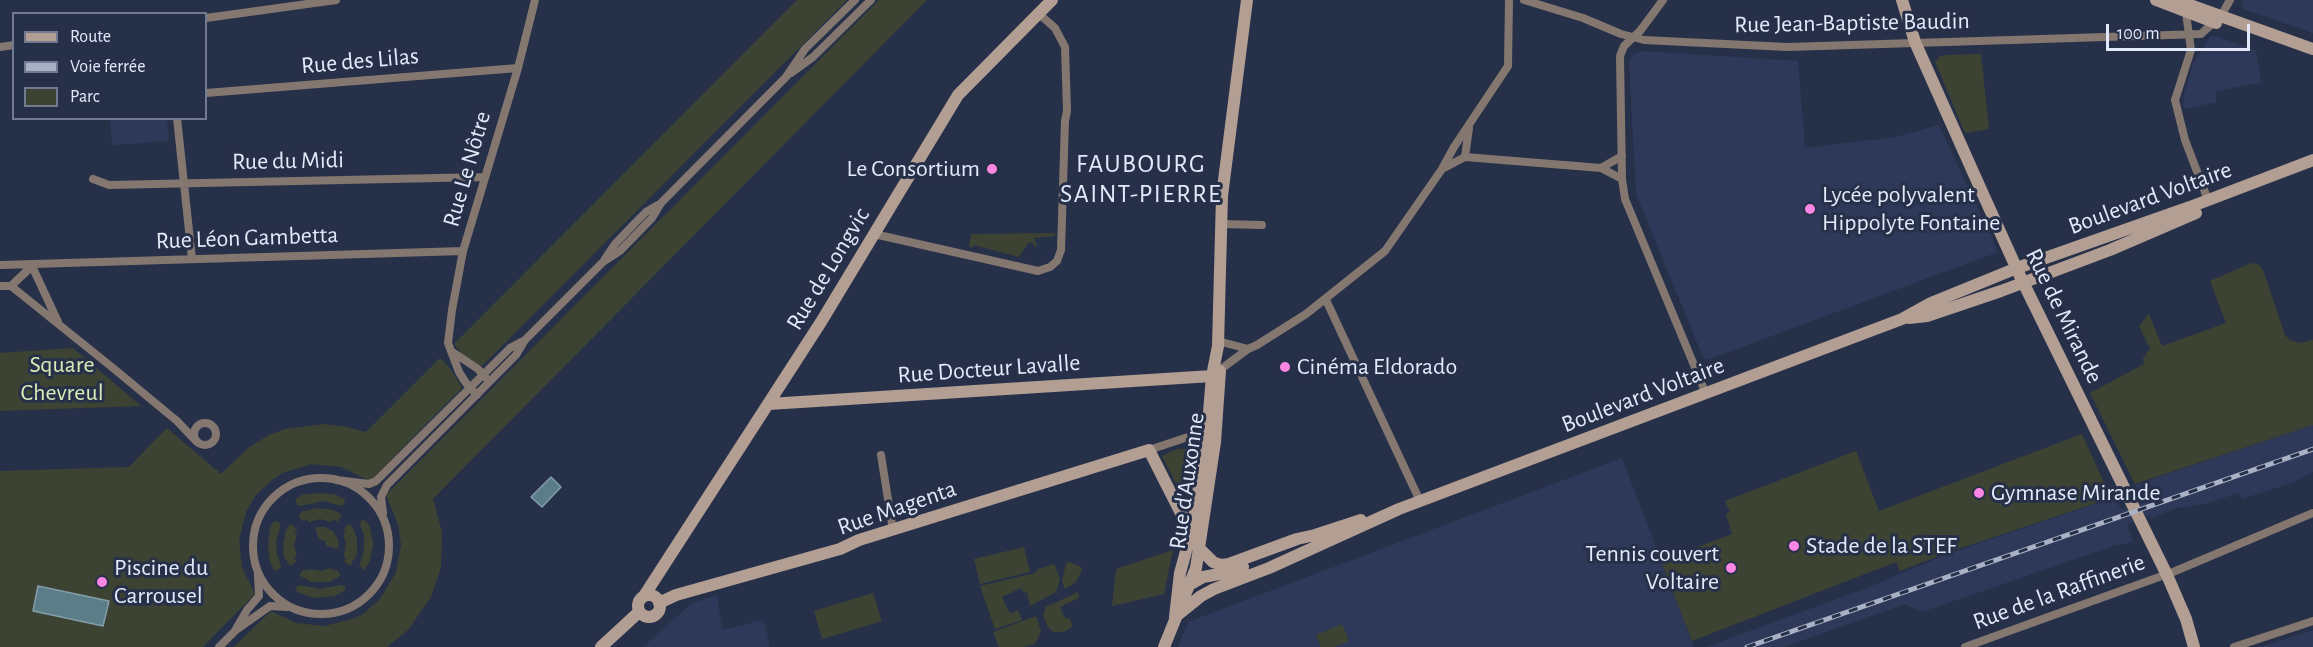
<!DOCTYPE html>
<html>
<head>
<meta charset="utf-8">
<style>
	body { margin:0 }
	#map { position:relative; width:2313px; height:647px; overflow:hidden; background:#273049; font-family:"Alegreya Sans",sans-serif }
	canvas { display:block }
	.legend { position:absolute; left:12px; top:12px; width:195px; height:108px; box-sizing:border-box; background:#273049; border:2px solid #727a90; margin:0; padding:8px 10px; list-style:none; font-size:18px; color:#e2e9fa }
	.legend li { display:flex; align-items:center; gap:12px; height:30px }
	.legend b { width:30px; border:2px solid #727a90 }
	.scale { position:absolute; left:2106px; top:24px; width:144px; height:27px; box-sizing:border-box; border:3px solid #e2e9fa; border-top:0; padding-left:8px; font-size:18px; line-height:21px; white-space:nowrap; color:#e2e9fa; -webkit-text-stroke:4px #273049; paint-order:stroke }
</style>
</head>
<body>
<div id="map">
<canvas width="2313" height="647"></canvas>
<ul class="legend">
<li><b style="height:8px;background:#b29e93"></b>Route</li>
<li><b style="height:8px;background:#a9b1c4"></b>Voie ferrée</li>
<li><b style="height:16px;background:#3d4332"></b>Parc</li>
</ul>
<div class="scale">100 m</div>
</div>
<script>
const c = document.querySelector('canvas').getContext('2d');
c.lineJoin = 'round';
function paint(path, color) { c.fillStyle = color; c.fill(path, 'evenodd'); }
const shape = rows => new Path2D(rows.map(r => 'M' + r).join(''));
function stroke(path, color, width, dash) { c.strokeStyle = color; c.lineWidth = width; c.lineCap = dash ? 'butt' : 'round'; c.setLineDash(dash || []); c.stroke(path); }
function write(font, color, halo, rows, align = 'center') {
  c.font = font + ' "Alegreya Sans",sans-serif'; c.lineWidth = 6; c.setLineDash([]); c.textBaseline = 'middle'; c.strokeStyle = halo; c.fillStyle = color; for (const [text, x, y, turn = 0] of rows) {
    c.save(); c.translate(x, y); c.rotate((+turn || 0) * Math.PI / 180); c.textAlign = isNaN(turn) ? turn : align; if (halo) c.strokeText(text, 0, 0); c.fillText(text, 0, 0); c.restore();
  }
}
const built = shape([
	[2242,0,2313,0,2313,33,2243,9],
	[2215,36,2256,50,2261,83,2215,91,2217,102,2184,109,2183,98,2193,64,2210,37],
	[1641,51,1798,61,1805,148,1896,137,1939,125,1998,252,1707,360,1703,357,1636,194,1629,62,1633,55],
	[110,119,167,119,169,141,112,145],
	[2313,425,2313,472,2294,482,2242,499,2239,493,2204,504,2176,508,2151,519,2150,515,2127,524,2133,542,2113,546,1922,612,1905,604,1784,647,1706,647,1867,588,1950,553,2110,499,2115,500,2122,510,2143,503,2135,485],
	[1622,458,1694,647,1178,647,1188,622],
	[717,595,722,630,764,620,770,647,643,647,692,603],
	[2313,630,2313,647,2260,647]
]);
const green = shape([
	[797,0,847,0,483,365,479,366,462,354,454,344],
	[879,0,927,0,433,499,442,532,441,568,431,597,408,630,387,647,234,647,271,611,296,623,324,626,353,619,363,614,380,599,396,572,401,545,398,524,386,495],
	[1981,54,1989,129,1965,133,1935,62,1940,56,1946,55],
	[1055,233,1055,236,1034,238,1037,245,1035,247,1032,242,1028,243,1019,257,974,245,974,247,969,247,971,234],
	[2251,263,2259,265,2263,270,2285,335,2290,340,2299,343,2313,340,2313,425,2135,484,2090,393,2144,364,2143,358,2150,349,2139,326,2149,314,2162,346,2226,323,2210,281],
	[73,348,141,406,0,411,0,353],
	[440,358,450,368,462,388,372,479,368,480,341,467,312,464,285,472,273,479,255,496,246,512,239,540,242,567,255,594,203,647,0,647,0,471,129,467,167,428,221,474,248,448,269,435,285,429,324,424,347,427,366,432],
	[2082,434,2108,491,2103,493,2105,500,1949,552,1900,571,1896,562,1692,641,1661,561,1732,534,1726,514,1730,512,1725,501,1856,451,1879,511],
	[1197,448,1190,494,1182,495,1162,456,1177,449],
	[320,493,337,495,344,499,345,503,342,506,323,501,300,506,296,504,296,499,302,495],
	[317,508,333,510,341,514,341,516,337,522,334,519,331,522,320,519,309,522,306,519,304,522,299,517,301,512],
	[362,520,366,521,370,527,373,544,370,561,364,570,360,566,364,548,364,535,360,524],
	[277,521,281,524,276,541,277,553,281,567,277,571,273,569,270,561,268,546,270,529,273,522],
	[291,524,297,529,294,531,297,534,294,546,297,556,294,559,297,561,290,566,284,557,283,545,286,530],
	[348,524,352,525,357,539,357,554,350,566,344,561,346,559,344,556,346,544,343,534,346,531,344,529],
	[315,527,325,527,333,531,338,539,339,549,327,546,325,541,319,539],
	[1024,547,1030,572,980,584,974,559],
	[1173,550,1164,594,1112,606,1116,569],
	[1070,562,1081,567,1082,570,1076,582,1065,589,1062,581,1065,568,1066,563],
	[1054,564,1060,578,1056,592,1030,606,1027,592,1024,593,1021,588,1002,597,1010,614,1018,610,1022,620,995,629,980,586,1035,573,1038,569],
	[331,568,334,571,336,569,341,575,330,582,311,582,299,575,304,569,306,571,309,569,321,571],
	[299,585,320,589,341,585,345,587,345,590,335,596,315,598,297,592,295,588],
	[1078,592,1079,598,1060,607,1065,618,1070,619,1072,624,1071,628,1063,632,1053,632,1048,627,1043,616,1046,607],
	[873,593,882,621,822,639,814,611],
	[1036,616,1041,631,1035,644,1024,647,999,647,993,632],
	[1342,624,1349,641,1334,647,1321,647,1316,635]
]);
const water = shape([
	[551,477,561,487,542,507,531,497,551,477],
	[38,586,109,601,103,626,33,611,38,586]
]);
const street = shape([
	[1524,0,1583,18,1621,34,1644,40,1787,47,2201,34,2214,22],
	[1663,0,1640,31,1624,46,1620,56,1622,179,1625,199,1706,394],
	[2186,13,2191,50,2175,100,2185,140,2208,200],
	[2221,16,2230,0],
	[206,18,336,0],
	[0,47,14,45],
	[791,73,813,57,871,0],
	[206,93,518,68],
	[177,118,192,259],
	[1465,157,1469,128],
	[1601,168,1622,156],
	[1442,169,1454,147,1508,66,1509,0],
	[93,179,109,185,484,177],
	[1222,224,1262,225],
	[874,234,1038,271,1050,267,1057,261,1061,250,1065,121,1067,111,1065,47,1055,28,1039,14],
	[605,259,615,244,634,224,646,212,658,205],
	[0,265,463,251],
	[32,266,58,322],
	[0,286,11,286,32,266],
	[11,286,113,368,177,421,197,442],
	[1326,300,1420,501],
	[1218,341,1248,349],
	[451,351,478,369,486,378],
	[1221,369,1248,349,1257,345,1306,314,1385,251,1442,169,1465,157,1601,168,1622,179],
	[477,395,466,383,459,372,448,343,452,310,463,251,518,68,535,0],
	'194 434a11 11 0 1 1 22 0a11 11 0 1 1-22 0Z',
	[1149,450,1188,437,1207,436],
	[881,455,893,531],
	'253 546a68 68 0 1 1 136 0a68 68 0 1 1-136 0Z',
	[336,480,369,484,376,481,510,348,525,340,603,262,620,251,652,218,661,203,786,77,805,49,855,0],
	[383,513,381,497,387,485,516,355,525,340],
	[236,629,247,610,259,596,258,575],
	[219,647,236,630,270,606,287,607],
	[1965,647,2173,572,2313,513],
	[2234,647,2313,621]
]);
const secondary = shape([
	[1902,0,1915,42,1982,192,2020,276,2167,575,2186,619,2194,647],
	[2156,0,2216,23],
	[2176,0,2313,49],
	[1909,318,1927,316,2001,291,2110,250,2196,213],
	[769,404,1212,376],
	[1199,548,1213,562,1221,565,1229,564,1297,539,1315,535,1361,520],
	[1189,585,1203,577,1225,573,1243,567],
	'638 606a11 11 0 1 1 22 0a11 11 0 1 1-22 0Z',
	[644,596,821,322,958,95,1052,0],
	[659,603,676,595,840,549,859,540,1149,450,1191,533],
	[1175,617,1201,596,1214,589,1269,568,1399,509,1902,319,1931,303,2017,268,2190,207,2313,160],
	[1175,617,1180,573,1191,533,1197,500,1207,436,1212,376,1218,346,1222,196,1247,0],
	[601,647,639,612],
	[1164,647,1196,568,1215,442,1220,371]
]);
const rail = shape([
	[1747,647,2313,449]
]);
const markers = [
	[992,169,6,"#fc86e3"],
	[1810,209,6,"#fc86e3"],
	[1285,367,6,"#fc86e3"],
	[1979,493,6,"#fc86e3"],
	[1794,546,6,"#fc86e3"],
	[1731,568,6,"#fc86e3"],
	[102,582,6,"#fc86e3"]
];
const streetNames = [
	["Rue Jean-Baptiste Baudin",1852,23,-1],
	["Rue des Lilas",360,61,-5],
	["Rue du Midi",288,161,-1],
	["Rue Le Nôtre",467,169,-74],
	["Boulevard Voltaire",2150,198,-20],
	["Rue Léon Gambetta",247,238,-2],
	["Rue de Longvic",828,269,-59],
	["Rue de Mirande",2064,316,64],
	["Rue Docteur Lavalle",989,369,-4],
	["Boulevard Voltaire",1643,395,-21],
	["Rue d'Auxonne",1187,481,-82],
	["Rue Magenta",897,508,-19],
	["Rue de la Raffinerie",2059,592,-20]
];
const poiNames = [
	["Le Consortium",980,169,"right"],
	["Lycée polyvalent",1822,195],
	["Hippolyte Fontaine",1822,223],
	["Cinéma Eldorado",1297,367],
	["Gymnase Mirande",1991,493],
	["Stade de la STEF",1806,546],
	["Tennis couvert",1719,554,"right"],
	["Voltaire",1719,582,"right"],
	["Piscine du",114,568],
	["Carrousel",114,596]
];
const parkNames = [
	["Square",62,365],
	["Chevreul",62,393]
];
const neighbourhoodNames = [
	["FAUBOURG",1141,164],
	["SAINT-PIERRE",1141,194]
];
paint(built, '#2e3959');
paint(green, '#3d4332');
paint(water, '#5a7d88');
stroke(water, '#839daa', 1.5);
stroke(street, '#847770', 8);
stroke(secondary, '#b29e93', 12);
stroke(rail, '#a9b1c4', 5);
stroke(rail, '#273049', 3, [9]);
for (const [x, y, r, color] of markers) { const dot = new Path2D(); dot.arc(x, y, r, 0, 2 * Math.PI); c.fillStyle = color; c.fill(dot); stroke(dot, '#273049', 2); }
write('24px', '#e2e9fa', '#273049', streetNames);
write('24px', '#e2e9fa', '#273049', poiNames, 'left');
write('24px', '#d9ecb7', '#273049', parkNames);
c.letterSpacing = '1.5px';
write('26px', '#e2e9fa', '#273049', neighbourhoodNames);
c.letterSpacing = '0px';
</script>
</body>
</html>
